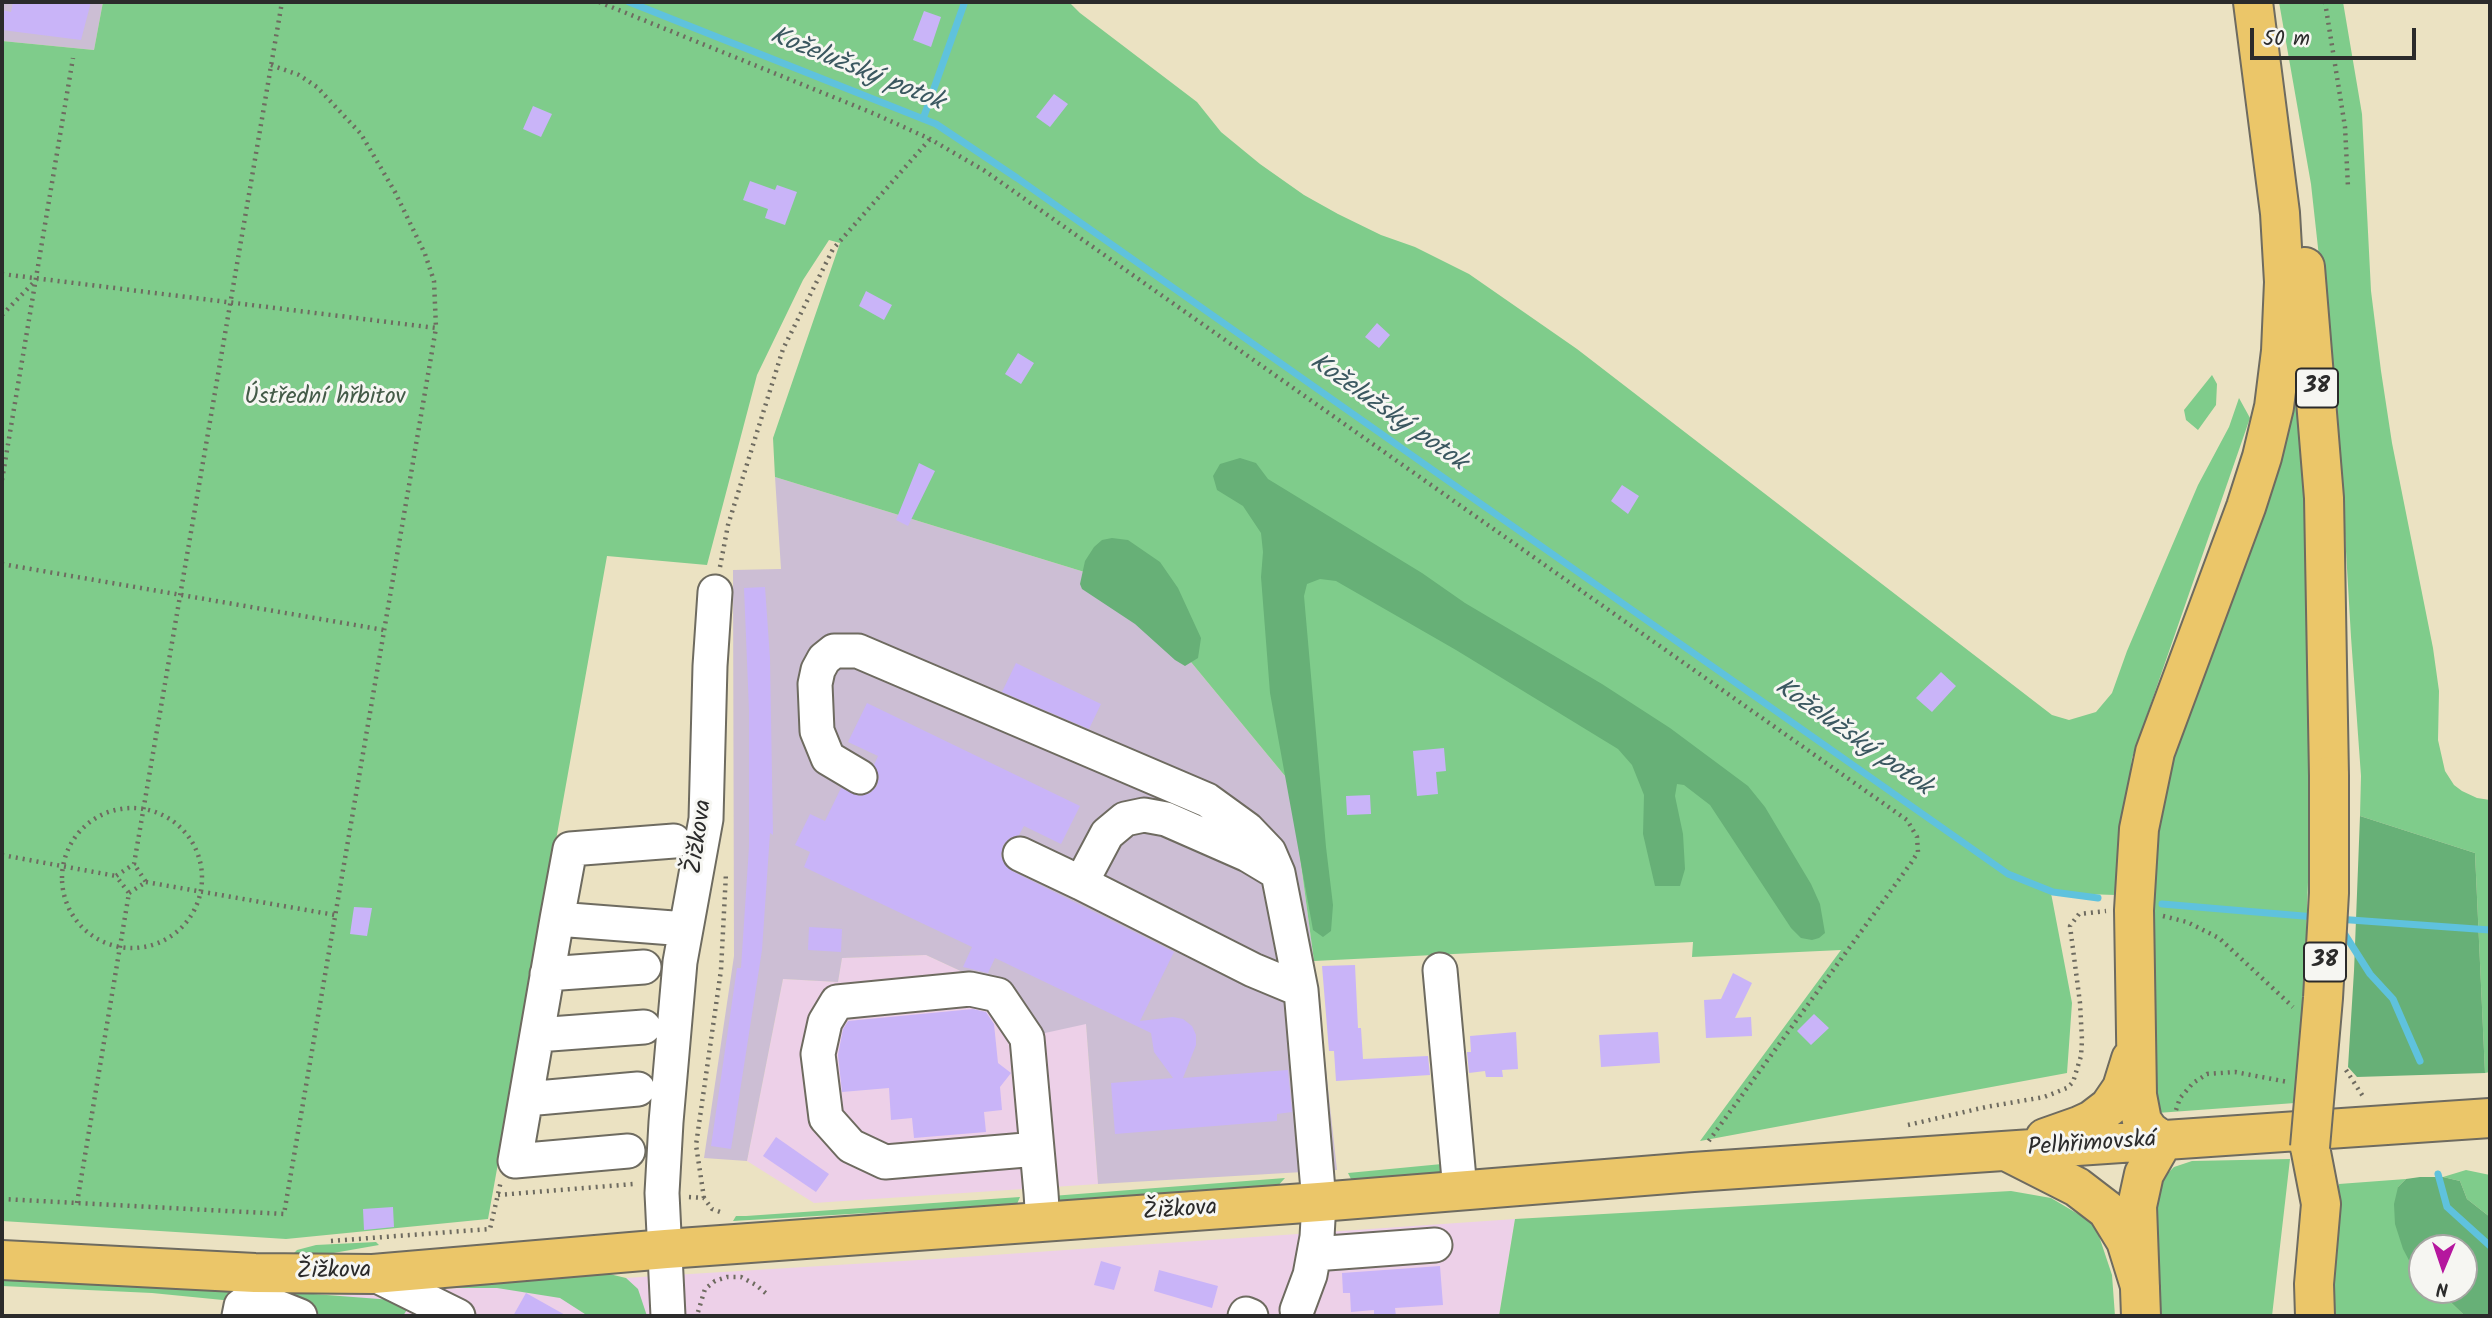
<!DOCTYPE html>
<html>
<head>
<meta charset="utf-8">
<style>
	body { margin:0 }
	#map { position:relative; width:2492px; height:1318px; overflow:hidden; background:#ebe2c2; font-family:Kalam,sans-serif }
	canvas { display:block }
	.frame { position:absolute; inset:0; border:4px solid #2b2b2b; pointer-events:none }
	.north { position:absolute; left:2408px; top:1234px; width:70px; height:70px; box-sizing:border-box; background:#f6f6f2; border:2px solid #a5a5a2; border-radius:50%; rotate:182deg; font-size:19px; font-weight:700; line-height:28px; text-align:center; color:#2b2b2b }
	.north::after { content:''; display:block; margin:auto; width:24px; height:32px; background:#b5179e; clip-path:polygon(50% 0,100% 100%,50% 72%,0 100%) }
	.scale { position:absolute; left:2250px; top:28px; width:166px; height:32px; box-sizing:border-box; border:4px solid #2b2b2b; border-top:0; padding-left:9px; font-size:21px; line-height:24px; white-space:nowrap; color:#2b2b2b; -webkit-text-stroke:5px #f6f6f2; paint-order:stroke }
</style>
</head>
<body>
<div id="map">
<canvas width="2492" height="1318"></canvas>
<div class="frame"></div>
<div class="north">N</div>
<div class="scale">50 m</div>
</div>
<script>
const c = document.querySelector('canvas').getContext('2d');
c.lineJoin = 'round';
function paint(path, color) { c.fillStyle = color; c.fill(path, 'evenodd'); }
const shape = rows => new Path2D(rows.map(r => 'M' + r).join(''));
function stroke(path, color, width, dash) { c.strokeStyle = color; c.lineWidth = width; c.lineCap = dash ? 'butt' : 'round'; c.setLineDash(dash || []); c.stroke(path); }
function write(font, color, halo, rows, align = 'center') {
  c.font = font + ' Kalam,sans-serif'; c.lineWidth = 6; c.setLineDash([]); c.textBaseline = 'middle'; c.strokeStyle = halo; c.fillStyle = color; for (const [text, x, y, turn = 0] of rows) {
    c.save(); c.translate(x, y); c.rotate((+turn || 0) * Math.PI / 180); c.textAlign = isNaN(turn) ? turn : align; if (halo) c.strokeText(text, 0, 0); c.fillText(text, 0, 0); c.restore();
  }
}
const built = shape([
	[926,955,1008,993,1086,1023,1098,1184,814,1203,747,1161,783,979,838,982,842,958],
	[1515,1219,1499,1316,280,1316,282,1299,935,1259]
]);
const industrial = shape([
	[2,2,103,2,94,50,2,41],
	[775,477,1104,578,1134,593,1290,782,1314,961,1337,1170,1098,1184,1086,1024,1045,1033,1027,1025,1008,993,926,955,842,958,838,982,783,979,747,1161,704,1158,734,956,733,570,781,569]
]);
const green = shape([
	[103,2,1069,2,1080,13,1197,102,1221,132,1260,164,1304,195,1338,214,1381,235,1415,247,1469,274,1577,349,2052,715,2069,720,2096,712,2112,693,2127,651,2198,485,2229,427,2239,398,2250,418,2132,758,2116,895,2051,893,2072,1003,2067,1073,1700,1141,1841,950,1692,957,1693,942,1314,961,1290,782,1134,593,1104,578,775,477,773,438,840,243,829,240,803,280,757,375,707,565,607,556,488,1219,286,1239,2,1221,2,41,94,50],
	[2279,2,2343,2,2362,114,2371,291,2381,371,2392,443,2433,648,2439,691,2438,740,2445,771,2454,785,2462,791,2477,798,2490,800,2490,1072,2485,1073,2475,853,2360,816,2361,776,2351,637,2340,448,2311,184],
	[2212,375,2217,384,2216,405,2198,430,2186,420,2184,410],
	[2293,388,2298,388,2305,476,2313,741,2305,967,2295,1103,2157,1113,2147,947,2158,803],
	[2290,1159,2272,1316,2154,1316,2149,1204,2158,1183,2174,1167,2192,1161],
	[1442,1164,1441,1176,1359,1182,1351,1179,1348,1173],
	[2466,1170,2490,1175,2490,1217,2467,1199,2460,1181,2443,1177],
	[1285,1178,1275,1189,1062,1206,1052,1196],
	[2406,1179,2398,1187,2412,1266,2422,1275,2422,1290,2438,1290,2465,1316,2326,1316,2331,1241,2339,1184],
	[2011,1191,2051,1198,2095,1224,2112,1275,2115,1316,1499,1316,1515,1219],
	[1020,1197,1017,1204,733,1221,736,1216,746,1216],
	[376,1242,379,1245,322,1255,292,1255,297,1250,316,1245],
	[601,1272,626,1278,638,1289,647,1316,588,1316,560,1298,497,1288,442,1288,438,1284],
	[2,1278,240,1290,233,1301,152,1293,2,1286],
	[287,1292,406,1301,410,1305,403,1316,322,1316,287,1295]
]);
const forest = shape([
	[1240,458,1256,463,1268,479,1422,573,1465,603,1602,684,1670,728,1748,786,1765,807,1811,884,1820,904,1825,933,1819,938,1812,940,1801,938,1791,928,1710,805,1684,785,1677,784,1675,796,1683,834,1685,869,1680,886,1655,886,1643,834,1644,795,1632,765,1618,749,1456,650,1336,581,1320,579,1307,584,1304,596,1326,847,1333,905,1331,931,1323,937,1313,930,1270,693,1261,577,1263,552,1261,533,1243,506,1217,490,1213,476,1220,464],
	[1112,538,1128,540,1160,562,1178,588,1201,638,1198,658,1185,666,1175,660,1135,624,1082,589,1080,584,1085,561,1094,547,1102,540],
	[2360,816,2475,853,2485,1073,2357,1077,2348,1067,2354,971],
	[2420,1177,2443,1177,2460,1181,2467,1199,2490,1217,2490,1316,2465,1316,2438,1290,2464,1290,2464,1248,2422,1248,2422,1275,2412,1266,2403,1249,2395,1224,2394,1204,2398,1187,2406,1179]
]);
const stream = shape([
	[629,2,936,124,1017,178,2008,874,2053,892,2098,898],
	[923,119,964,4],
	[2162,904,2315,917],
	[2337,919,2490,930],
	[2342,930,2370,974,2393,999,2420,1061],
	[2438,1174,2447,1207,2490,1246]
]);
const building = shape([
	[13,2,91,2,81,40,2,30,2,10,11,12],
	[924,11,941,17,931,47,913,40],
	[1054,94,1068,104,1050,127,1036,117],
	[533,106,552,114,541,137,523,129],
	[750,181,775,190,777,185,797,192,785,225,765,218,768,209,743,200],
	[866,291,892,305,884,320,859,306],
	[1377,323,1390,335,1379,348,1365,337],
	[1018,353,1034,363,1021,384,1005,374],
	[919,463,935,471,908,526,896,520],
	[1622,485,1639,496,1628,514,1611,501],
	[765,587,770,658,773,835,770,833,762,950,731,1149,711,1146,737,968,741,968,749,847,749,710,744,588],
	[1016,663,1101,704,1089,729,1002,692],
	[1941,672,1956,686,1932,712,1916,698],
	[867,703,1080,806,1061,844,1024,826,1019,835,1010,838,1003,845,1001,856,1005,865,1012,871,1174,952,1140,1021,1173,1017,1183,1019,1192,1026,1196,1035,1196,1045,1183,1078,1288,1070,1292,1112,1277,1114,1277,1121,1115,1134,1111,1083,1173,1078,1154,1052,1151,1033,995,958,988,973,963,967,972,947,804,867,810,852,795,845,810,814,825,821,841,788,860,796,870,793,877,786,879,777,874,765,878,756,848,742],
	[1444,748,1446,771,1436,772,1438,794,1417,796,1413,751],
	[1370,795,1371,814,1347,815,1346,796],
	[354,907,372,908,367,936,350,934],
	[809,927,842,929,841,952,808,950],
	[1355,965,1358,1028,1361,1028,1363,1059,1428,1056,1430,1075,1336,1081,1334,1051,1329,1051,1322,966],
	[1733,973,1752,983,1735,1018,1751,1017,1752,1036,1706,1038,1704,1000,1721,999],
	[973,1009,986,1012,994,1024,998,1063,1011,1073,1000,1087,1002,1110,984,1112,986,1132,914,1138,912,1118,891,1120,889,1088,842,1092,838,1055,843,1029,848,1021],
	[1814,1014,1829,1028,1811,1045,1797,1031],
	[1516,1032,1518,1069,1502,1070,1503,1077,1486,1077,1485,1071,1469,1073,1467,1052,1471,1052,1470,1036],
	[1658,1032,1660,1063,1601,1067,1599,1035],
	[776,1137,829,1174,816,1192,763,1156],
	[393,1207,394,1227,364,1230,363,1209],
	[1101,1261,1121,1267,1114,1290,1094,1285],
	[1440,1266,1443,1305,1395,1308,1396,1316,1374,1316,1374,1310,1351,1312,1350,1293,1343,1293,1342,1273],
	[1159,1270,1218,1286,1212,1308,1154,1291],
	[526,1293,567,1316,513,1316]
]);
const path = shape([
	[599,2,875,114,930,139,985,171,1907,820,1917,837,1918,852,1911,863,1708,1142],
	[2325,2,2345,127,2348,187],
	[271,65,299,75,317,87,361,134,395,192,425,254,434,281,436,328],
	[2,274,436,328,284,1214,2,1199],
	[2,315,37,279],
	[2,480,73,58],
	[2,564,384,630],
	[720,567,728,525,783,349,833,249,930,139],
	'62 878a70 70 0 1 1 140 0a70 70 0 1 1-140 0Z',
	[2,855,116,876],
	[146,882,335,915],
	[129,893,146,882,134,864],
	[2163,916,2187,922,2219,938,2293,1007],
	[2346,1070,2364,1098],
	[2176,1110,2180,1098,2193,1083,2207,1074,2235,1072,2288,1082],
	[1908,1125,1986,1107,2044,1097,2067,1088,2073,1082,2081,1056,2082,1040,2080,1003,2070,926,2079,914,2106,911],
	[498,1195,634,1184],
	[689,1197,704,1198,712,1209,723,1213],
	[704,1198,696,1145,721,970,726,873],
	[77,1203,129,893,116,876,134,864,282,2],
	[331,1241,490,1229,501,1181],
	[698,1312,705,1289,715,1281,727,1277,741,1277,756,1285,768,1295]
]);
const minor = shape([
	[860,777,828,758,817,731,815,684,818,670,824,659,834,651,858,651,1207,800,1247,829,1269,852,1278,873,1301,990,1319,1202,1317,1237,1310,1275,1297,1310],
	[674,841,570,849,557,919,686,929],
	[1020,854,1081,883,1253,970,1301,990],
	[1081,883,1107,834,1125,819,1144,815,1166,819,1248,855,1273,870],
	[557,919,515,1161,628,1151],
	[1440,970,1460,1190],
	[547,974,644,967],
	[537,1035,644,1027],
	[526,1099,638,1089],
	[1037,1149,885,1162,851,1146,826,1118,818,1054,825,1022,837,1002,970,989,998,995,1027,1038,1037,1149,1041,1193,1043,1223],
	[1314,1254,1435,1245],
	[255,1273,270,1304,300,1316],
	[373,1274,458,1316],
	[239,1316,241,1306,248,1301,270,1304],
	[668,1316,662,1193,666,1122,680,962,706,819,710,666,715,592],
	[1245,1316,1246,1314,1251,1316]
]);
const major = shape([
	[2305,267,2324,498,2329,776],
	[2045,1138,2079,1126,2092,1120,2109,1107,2122,1088,2131,1059],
	[2163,1141,2149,1131,2142,1121,2137,1095,2134,910,2139,829,2155,752,2246,507,2262,457,2274,407,2281,351,2284,282,2280,213,2253,2],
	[2310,1147,2321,1204,2314,1284,2315,1316],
	[2006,1151,2077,1187,2107,1210,2126,1241,2140,1286],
	[2,1260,255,1273,373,1274,666,1249,1319,1202,1693,1172,2490,1118],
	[2141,1316,2137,1206,2144,1174,2163,1141]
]);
const majorBridge = shape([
	[2310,1147,2323,998,2329,893,2329,776]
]);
const shields = [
	[2317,388,42],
	[2325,962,42]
];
const shieldNames = [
	["38",2317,388],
	["38",2325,962]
];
const parkNames = [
	["Ústřední hřbitov",325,399]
];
const streetNames = [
	["Žižkova",701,837,-82],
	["Pelhřimovská",2092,1146,-4],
	["Žižkova",1180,1212,-4],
	["Žižkova",334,1273,-1]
];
const waterNames = [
	["Koželužský potok",856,71,22],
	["Koželužský potok",1387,414,35],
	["Koželužský potok",1852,739,35]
];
paint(built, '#edd0e8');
paint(industrial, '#ccbed4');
paint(green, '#7fcc8b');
paint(forest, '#67b077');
stroke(stream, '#5fc2dd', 7);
paint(building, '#c9b4f8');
stroke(minor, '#6e6b60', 37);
stroke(major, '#6e6b60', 42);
stroke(path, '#6e6b60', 4.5, [2, 5]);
stroke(minor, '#fff', 33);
stroke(major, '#ebc669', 38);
stroke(majorBridge, '#6e6b60', 42, []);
stroke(majorBridge, '#ebc669', 38);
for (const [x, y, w] of shields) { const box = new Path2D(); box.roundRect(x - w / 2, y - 19.5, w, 39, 5); c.fillStyle = '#f6f6f2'; c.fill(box); stroke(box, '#2b2b2b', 2); }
write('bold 23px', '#2b2b2b', null, shieldNames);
write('24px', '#445b48', '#f6f6f2', parkNames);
write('24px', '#2b2b2b', '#f6f6f2', streetNames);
write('italic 26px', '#3b5860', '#f6f6f2', waterNames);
</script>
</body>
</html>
